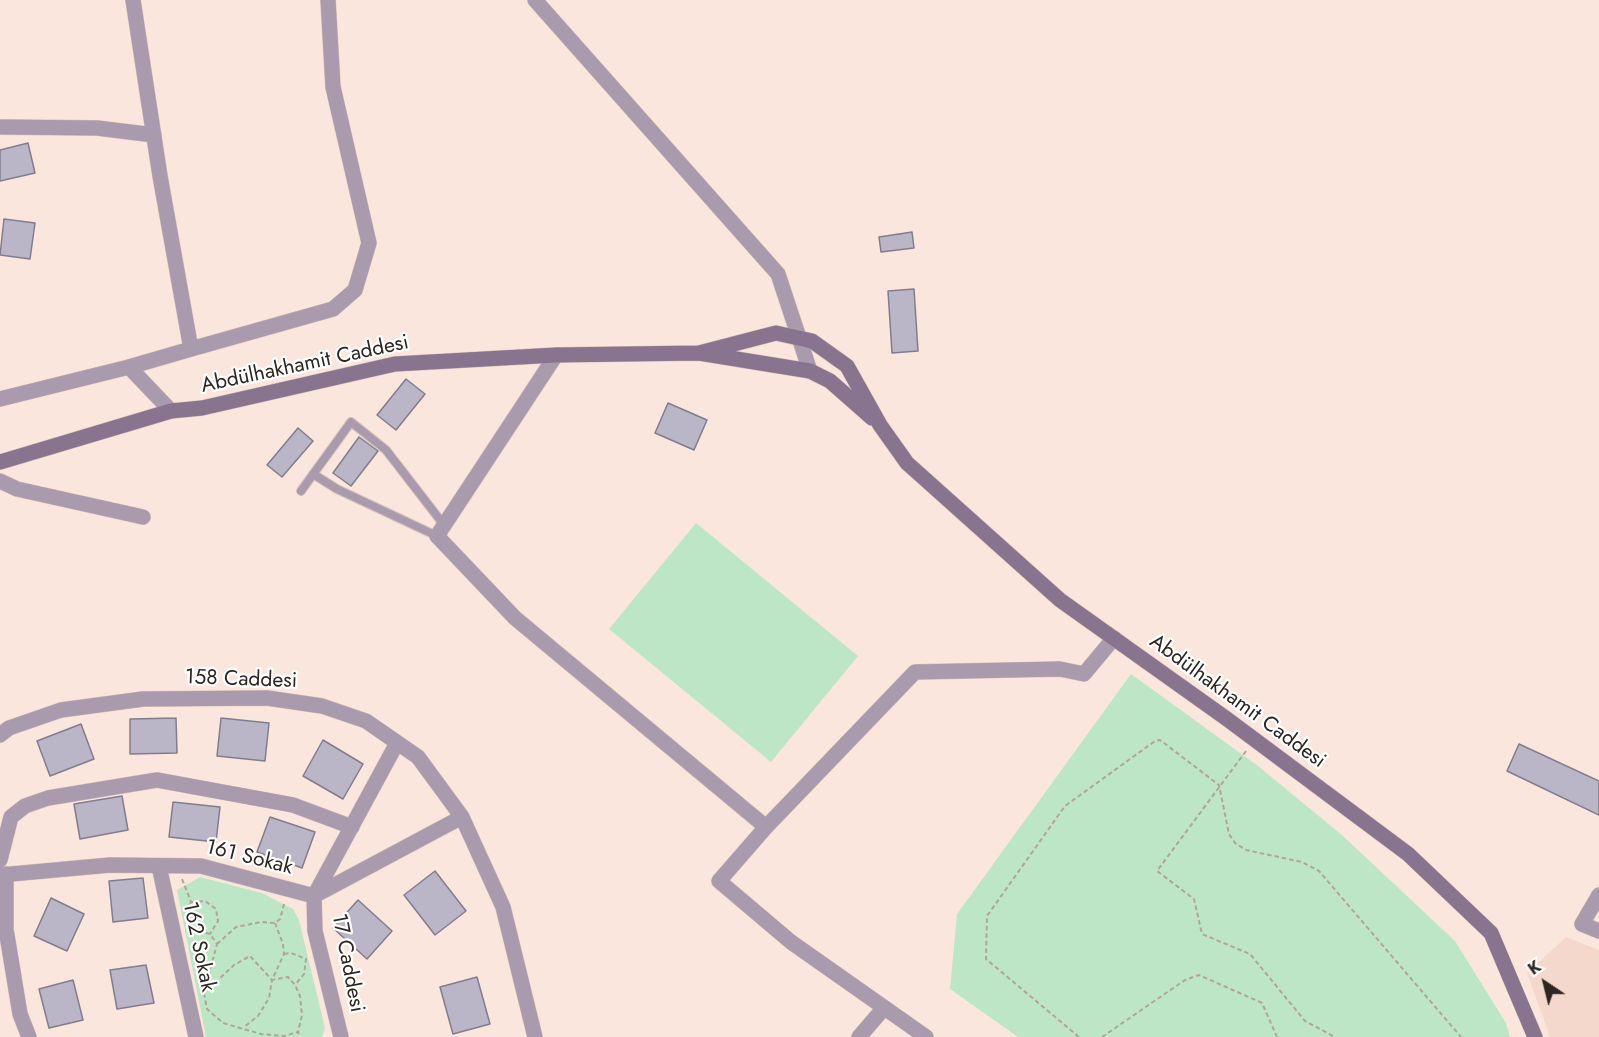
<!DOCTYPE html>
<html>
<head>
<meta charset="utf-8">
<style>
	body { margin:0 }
	#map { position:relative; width:1599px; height:1037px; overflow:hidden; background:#fbe6dd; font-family:Jost,sans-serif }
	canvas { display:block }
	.north { position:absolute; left:1515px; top:953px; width:60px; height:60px; -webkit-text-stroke:4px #fff; paint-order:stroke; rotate:325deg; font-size:16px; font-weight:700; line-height:24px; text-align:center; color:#2d2622 }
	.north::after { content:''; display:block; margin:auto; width:21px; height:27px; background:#2d2622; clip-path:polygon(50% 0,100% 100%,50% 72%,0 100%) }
</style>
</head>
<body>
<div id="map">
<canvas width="1599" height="1037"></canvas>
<div class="north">K</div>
</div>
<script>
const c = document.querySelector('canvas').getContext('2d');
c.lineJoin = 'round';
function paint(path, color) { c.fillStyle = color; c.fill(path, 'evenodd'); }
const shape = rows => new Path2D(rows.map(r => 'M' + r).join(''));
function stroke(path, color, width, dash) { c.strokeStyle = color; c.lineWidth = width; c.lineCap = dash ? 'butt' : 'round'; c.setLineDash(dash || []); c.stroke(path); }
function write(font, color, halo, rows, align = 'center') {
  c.font = font + ' Jost,sans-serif'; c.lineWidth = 4.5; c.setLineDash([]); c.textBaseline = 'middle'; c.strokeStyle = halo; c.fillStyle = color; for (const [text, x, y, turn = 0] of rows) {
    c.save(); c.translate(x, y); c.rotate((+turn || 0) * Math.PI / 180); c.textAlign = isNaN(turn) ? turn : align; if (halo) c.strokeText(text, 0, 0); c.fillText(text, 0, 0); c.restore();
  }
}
const built = shape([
	[1566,937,1599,950,1599,1037,1550,1037,1527,973]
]);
const green = shape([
	[696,523,858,656,771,762,609,629],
	[1131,674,1258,766,1343,836,1455,941,1506,1023,1510,1037,1018,1037,950,989,957,914],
	[200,877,262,893,293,909,299,920,325,1028,322,1037,206,1037,177,890]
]);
const building = shape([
	[28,143,35,173,0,181,0,150,28,143],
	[4,219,35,223,30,259,0,255,4,219],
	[912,232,914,248,881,252,879,237,912,232],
	[914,289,918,351,892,353,888,291,914,289],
	[406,379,425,394,396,430,377,415,406,379],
	[668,403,707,420,694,450,655,433,668,403],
	[298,428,313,441,282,477,267,465,298,428],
	[359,437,378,451,351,486,333,473,359,437],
	[176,718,177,753,130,754,130,719,176,718],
	[221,718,269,723,265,761,217,756,221,718],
	[81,724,94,759,50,776,37,741,81,724],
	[323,740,363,764,343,799,303,776,323,740],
	[1519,744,1599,781,1599,815,1507,771,1519,744],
	[122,796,128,830,80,839,74,804,122,796],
	[173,802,220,807,216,842,169,837,173,802],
	[270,817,315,832,302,868,257,852,270,817],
	[435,871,466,911,435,935,404,895,435,871],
	[143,878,148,918,113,922,109,881,143,878],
	[51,898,84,914,67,951,34,936,51,898],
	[358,900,392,931,367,959,333,928,358,900],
	[146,965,154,1003,117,1009,110,970,146,965],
	[477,977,490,1024,453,1034,440,987,477,977],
	[73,980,83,1020,49,1028,39,989,73,980]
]);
const path = shape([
	[1246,751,1157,871,1194,899,1202,934,1250,954,1305,1021,1335,1037],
	[182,879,191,902,187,911,193,930,210,934,217,944,204,993,207,1009,223,1023,261,1034,284,1036,298,1032,300,1037],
	[191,902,205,901,216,909,218,921,210,934],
	[275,923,283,944,284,954,272,980,288,977,295,985,300,996,302,1015,298,1032],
	[217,944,236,927,261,922,275,923,280,919,285,901],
	[284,954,291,953,306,959,304,974,295,985],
	[204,993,234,965,250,956,272,980,269,998,258,1016,244,1027],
	[1079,1037,986,959,987,916,1065,806,1155,741,1160,740,1219,785,1229,834,1235,843,1246,850,1302,862,1319,871,1461,1037],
	[1102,1037,1185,980,1199,975,1262,1003,1277,1037]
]);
const service = shape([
	[313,474,337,489,437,536],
	[301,491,351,422,386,450,444,525]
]);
const minor = shape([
	[535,0,778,274,810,371],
	[0,127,97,128,154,135],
	[191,349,333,309,355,290,369,243,333,87,328,0],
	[556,355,437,536,515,618,766,827,915,672,1060,669,1084,674,1114,638],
	[129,367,191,349,160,176,133,0],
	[0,399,129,367,171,411],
	[0,481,17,489,143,517],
	[0,735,9,728,61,710,143,699,267,698,322,706,366,721,418,757,462,817,503,907,535,1037],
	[766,827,719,881,791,942,926,1037],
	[0,860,11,817,25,806,48,798,157,780,293,805,352,827],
	[159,866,196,1037],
	[6,874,6,929,20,1014,29,1037],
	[0,875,110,865,201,866,314,896],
	[1599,895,1582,924,1599,931],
	[314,896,462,817],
	[341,1037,315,931,314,896,397,743],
	[859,1037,884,1008]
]);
const secondary = shape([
	[699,353,776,333,812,341,847,366,880,425,907,463,1060,600,1227,719,1408,854,1491,933,1535,1037],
	[0,462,171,411,202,408,395,364,556,355,699,353,810,371,830,381,872,418]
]);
const streetNames = [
	["Abdülhakhamit Caddesi",305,365,-12],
	["158 Caddesi",241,680,2],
	["Abdülhakhamit Caddesi",1237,702,36],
	["161 Sokak",249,858,14],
	["162 Sokak",198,947,78],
	["17 Caddesi",347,963,79]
];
paint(built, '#f4d8cc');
paint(green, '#bde6c6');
paint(building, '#bab5c7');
stroke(building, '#827d8e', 1.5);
stroke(service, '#d6c3bb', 10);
stroke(minor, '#d6c3bb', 16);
stroke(secondary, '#d6c3bb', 16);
stroke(path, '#b3a39b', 2, [4.5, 3]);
stroke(service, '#a99bad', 8);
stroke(minor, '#a99bad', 15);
stroke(secondary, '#89748f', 15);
write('21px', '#2d2622', '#fff', streetNames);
</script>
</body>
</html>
